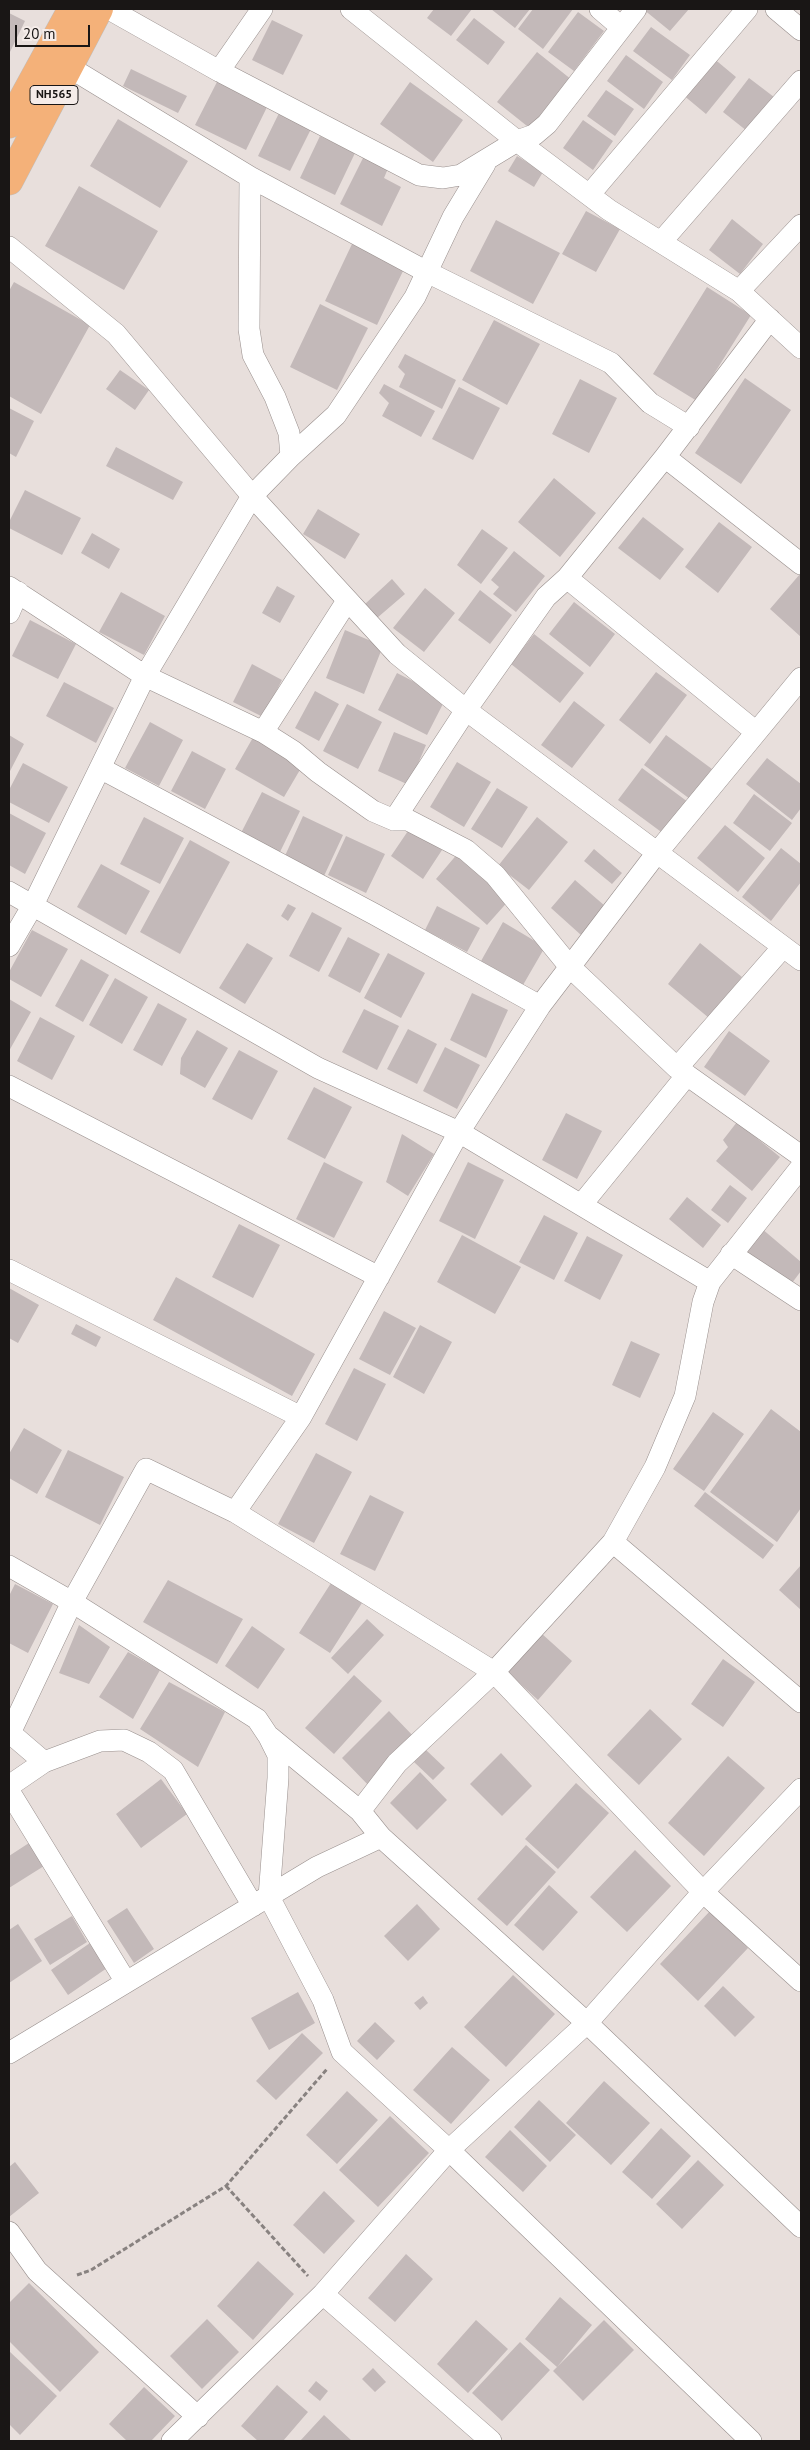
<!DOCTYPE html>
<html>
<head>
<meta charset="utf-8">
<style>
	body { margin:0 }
	#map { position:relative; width:810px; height:2450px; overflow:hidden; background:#e8dfdc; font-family:"PT Sans",sans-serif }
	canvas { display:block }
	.frame { position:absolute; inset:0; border:10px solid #191615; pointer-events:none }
	.scale { position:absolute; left:15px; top:25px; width:75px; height:22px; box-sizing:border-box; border:2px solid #191615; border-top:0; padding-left:6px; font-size:15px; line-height:18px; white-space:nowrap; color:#191615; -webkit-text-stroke:4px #f5ece9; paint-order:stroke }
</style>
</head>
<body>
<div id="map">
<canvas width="810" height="2450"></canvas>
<div class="frame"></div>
<div class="scale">20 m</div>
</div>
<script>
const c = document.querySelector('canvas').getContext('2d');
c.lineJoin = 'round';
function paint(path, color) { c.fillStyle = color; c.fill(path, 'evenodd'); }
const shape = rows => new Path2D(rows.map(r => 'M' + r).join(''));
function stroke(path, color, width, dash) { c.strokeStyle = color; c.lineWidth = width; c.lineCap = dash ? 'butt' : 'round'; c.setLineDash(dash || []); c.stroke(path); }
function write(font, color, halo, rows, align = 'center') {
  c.font = font + ' "PT Sans",sans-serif'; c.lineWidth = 4.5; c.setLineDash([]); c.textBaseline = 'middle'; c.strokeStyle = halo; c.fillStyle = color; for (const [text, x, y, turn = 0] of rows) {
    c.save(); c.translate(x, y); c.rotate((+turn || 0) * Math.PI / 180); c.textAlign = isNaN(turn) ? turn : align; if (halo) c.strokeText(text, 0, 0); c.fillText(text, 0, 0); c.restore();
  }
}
const building = shape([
	[434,9,472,9,451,36,427,18],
	[491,9,530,9,515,28],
	[533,9,573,9,543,49,518,29],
	[643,9,689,9,670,31],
	[578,12,604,31,574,71,548,52],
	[9,13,25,21,9,54],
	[474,18,505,42,488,65,456,40],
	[272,20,303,35,283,75,252,60],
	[651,27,690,55,672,80,633,51],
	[537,52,572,80,532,130,497,102],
	[626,55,663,82,644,109,607,81],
	[712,57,736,77,706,114,682,94],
	[131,69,187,96,178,113,123,86],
	[749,78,774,97,747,131,723,112],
	[218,80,268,105,246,150,195,125],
	[410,82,463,120,433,162,380,124],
	[606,90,634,109,615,136,587,116],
	[281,109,313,125,290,171,258,156],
	[118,119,188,161,160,208,90,166],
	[583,120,613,141,593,170,563,148],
	[320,136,355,153,335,195,300,178],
	[365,154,389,166,384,178,401,187,382,226,340,204],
	[517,156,543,172,534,187,508,171],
	[79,186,158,231,124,290,45,246],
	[586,211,620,229,596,272,562,254],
	[732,219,763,244,740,274,709,250],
	[496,220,560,253,533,304,470,271],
	[352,244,404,269,377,325,325,301],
	[14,282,90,325,41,414,9,396,9,291],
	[707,287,751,315,697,401,653,374],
	[320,304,368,328,337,390,290,367],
	[494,320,540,344,507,405,462,380],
	[405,354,456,380,442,409,399,387,405,374,398,367],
	[120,370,149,390,135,410,106,389],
	[745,378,791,410,741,484,695,453],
	[580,379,617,398,589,453,552,434],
	[384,384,435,411,421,437,382,416,389,403,379,393],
	[459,387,500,408,473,460,432,439],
	[9,408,34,421,16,457,9,453],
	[116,447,183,482,173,500,106,466],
	[554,478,596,513,560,557,518,522],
	[25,490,81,518,62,555,9,528,9,522],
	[318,509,360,534,345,559,303,534],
	[643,517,684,549,660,580,618,548],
	[719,522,752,547,718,593,685,567],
	[482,529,508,548,481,584,457,565],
	[92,533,120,549,109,569,81,553],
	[514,551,545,576,516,612,493,594,499,587,491,580],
	[800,574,801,575,801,637,770,609],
	[392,579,405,594,377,618,365,604],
	[277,586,295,596,280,623,262,613],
	[425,588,455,613,424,652,393,628],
	[480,590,512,615,490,644,458,620],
	[121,592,165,616,144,655,99,632],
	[574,602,615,634,590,667,549,634],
	[30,620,76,644,58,679,12,656],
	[345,630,383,646,364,694,326,678],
	[534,634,584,673,560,703,511,664],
	[252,664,282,680,263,717,233,702],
	[656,672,687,695,650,744,619,720],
	[397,673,446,698,427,735,378,710],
	[64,682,114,708,96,743,46,716],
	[315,691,339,704,319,741,295,728],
	[574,701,605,725,572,768,541,745],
	[347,704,382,722,358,769,323,751],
	[150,722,183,740,159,786,125,768],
	[394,732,426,745,409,785,378,771],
	[255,734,304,763,284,797,235,769],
	[9,735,24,744,9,773],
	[666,735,712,769,690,799,644,765],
	[192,751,226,769,205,809,171,791],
	[767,758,801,784,801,808,792,820,746,784],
	[457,762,491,782,464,827,430,807],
	[23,763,68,787,49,823,9,802,9,790],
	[642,768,688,802,664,834,618,800],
	[497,788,528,807,502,848,471,829],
	[262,792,300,811,280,852,241,833],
	[754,794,792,823,770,851,733,823],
	[9,813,46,833,25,874,9,865],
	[303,816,343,835,324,876,284,858],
	[144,817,184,838,160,884,120,864],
	[537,817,568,842,529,890,498,866],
	[725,825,765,858,738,892,697,858],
	[410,828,442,850,423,879,391,856],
	[346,836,385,854,366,893,328,875],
	[190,840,230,862,180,954,140,932],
	[781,848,801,864,801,882,771,921,742,897],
	[594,849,622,873,612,884,584,861],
	[459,852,511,898,487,925,436,879],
	[101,864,150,891,126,935,77,907],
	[575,880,605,906,581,935,551,908],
	[288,904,296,908,288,921,281,916],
	[437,906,480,928,467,952,425,930],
	[312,912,342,928,319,972,289,956],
	[503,922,545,947,523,985,481,961],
	[32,930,68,949,41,997,9,979,9,972],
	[348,937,380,954,360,993,328,976],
	[247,943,273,958,245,1004,219,988],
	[700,943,742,977,709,1018,668,984],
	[388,953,425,973,401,1018,364,998],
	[81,959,109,975,83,1022,55,1006],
	[115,978,148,997,122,1044,89,1025],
	[472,993,508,1010,486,1058,450,1040],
	[9,999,31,1012,9,1051],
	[158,1003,187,1019,162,1066,133,1050],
	[364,1009,399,1026,377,1070,342,1052],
	[40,1017,75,1036,52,1080,17,1061],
	[408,1029,437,1044,417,1084,387,1069],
	[197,1030,228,1048,205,1088,180,1074,181,1058],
	[729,1031,770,1061,745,1096,704,1067],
	[445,1047,480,1065,457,1109,423,1091],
	[239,1050,278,1071,252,1120,212,1099],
	[314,1087,352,1107,325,1159,287,1139],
	[566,1113,602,1131,577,1179,542,1160],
	[737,1122,780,1157,752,1191,716,1161,728,1147,723,1140],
	[402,1134,434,1154,408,1196,386,1182],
	[324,1162,363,1182,334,1238,296,1219],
	[468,1162,504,1180,475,1239,439,1221],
	[730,1185,747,1198,728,1223,711,1210],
	[687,1197,721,1225,703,1248,669,1219],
	[544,1215,578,1233,554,1280,519,1262],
	[239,1224,280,1245,253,1298,212,1277],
	[761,1228,801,1262,801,1271,789,1287,743,1250],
	[462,1235,521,1267,495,1314,437,1282],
	[587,1236,623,1255,600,1300,564,1281],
	[176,1277,315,1354,292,1396,153,1320],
	[9,1288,39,1305,18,1343,9,1338],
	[384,1311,416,1328,390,1375,359,1359],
	[76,1324,101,1337,96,1347,71,1334],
	[420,1325,452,1342,424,1394,393,1377],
	[631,1341,660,1354,640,1398,612,1385],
	[354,1368,386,1384,357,1441,325,1424],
	[771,1409,801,1432,801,1508,777,1542,710,1492],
	[713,1412,744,1434,704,1491,673,1469],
	[24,1428,62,1450,37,1494,9,1478,9,1454],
	[68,1450,124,1477,100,1525,45,1497],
	[316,1453,352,1472,314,1543,278,1524],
	[705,1492,774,1545,763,1559,694,1506],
	[370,1495,404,1512,375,1571,340,1554],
	[801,1565,801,1610,779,1590],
	[168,1580,243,1619,217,1664,143,1622],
	[331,1583,362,1603,330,1653,299,1633],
	[15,1584,53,1604,28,1653,9,1643,9,1596],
	[367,1619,384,1635,348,1674,331,1658],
	[79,1625,110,1647,89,1684,59,1673],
	[252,1626,285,1649,258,1689,225,1666],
	[541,1633,572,1661,538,1700,506,1671],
	[128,1652,160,1670,133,1719,99,1697],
	[723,1659,755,1682,723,1727,691,1704],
	[354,1675,382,1701,334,1754,305,1728],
	[169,1682,225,1712,198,1767,140,1729],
	[650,1709,682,1739,639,1785,607,1755],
	[389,1711,418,1741,371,1788,342,1758],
	[426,1750,445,1768,433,1780,414,1762],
	[501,1753,532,1786,502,1816,470,1784],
	[728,1756,765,1788,704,1856,668,1823],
	[420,1772,447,1800,417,1830,390,1803],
	[161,1779,187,1814,141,1848,116,1814],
	[576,1783,609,1813,558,1869,525,1839],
	[29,1843,44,1866,9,1888,9,1856],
	[526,1845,556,1872,507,1926,477,1899],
	[635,1850,671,1886,627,1932,590,1897],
	[549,1885,578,1912,543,1951,514,1925],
	[417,1904,440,1929,408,1961,384,1936],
	[127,1908,154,1949,134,1963,107,1921],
	[710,1911,748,1948,698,2001,660,1964],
	[72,1916,87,1942,50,1965,34,1939],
	[18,1924,42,1961,9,1983,9,1930],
	[90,1943,107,1968,68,1995,51,1970],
	[513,1975,555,2014,506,2067,464,2027],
	[723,1986,755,2017,735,2037,704,2006],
	[298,1992,315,2023,269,2050,251,2018],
	[423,1996,428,2003,420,2010,414,2003],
	[375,2022,395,2041,377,2060,357,2041],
	[302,2033,323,2053,276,2100,256,2081],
	[452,2047,490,2080,451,2124,413,2090],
	[604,2081,650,2123,611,2165,566,2123],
	[347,2091,378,2120,337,2164,306,2135],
	[539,2100,576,2135,550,2162,514,2127],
	[390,2116,429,2153,378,2207,339,2170],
	[661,2128,691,2156,652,2199,622,2172],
	[510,2130,547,2166,523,2192,485,2157],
	[698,2160,724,2185,682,2229,656,2204],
	[15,2162,39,2193,9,2217,9,2167],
	[324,2191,355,2221,324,2254,293,2225],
	[406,2254,433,2279,395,2322,368,2298],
	[258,2261,294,2294,253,2340,217,2306],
	[29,2283,99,2352,60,2392,9,2341,9,2303],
	[560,2297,592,2325,557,2367,525,2339],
	[207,2319,239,2352,202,2389,170,2356],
	[476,2320,508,2349,468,2393,437,2364],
	[604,2320,634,2350,583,2401,553,2371],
	[520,2342,550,2370,502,2421,472,2393],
	[9,2351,57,2396,20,2435,9,2424],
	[373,2368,386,2382,375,2392,362,2379],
	[316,2381,328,2391,320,2401,308,2391],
	[277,2385,308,2412,283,2441,258,2441,241,2426],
	[144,2387,175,2416,151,2441,127,2441,109,2424],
	[324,2415,352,2441,300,2441]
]);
const path = shape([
	[226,2186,308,2276],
	[77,2275,91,2270,226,2186,327,2069]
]);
const street = shape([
	[109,9,219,71,419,175,443,178,461,175,517,141,609,210,739,291,801,348],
	[351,9,517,141,534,135,547,124,636,9],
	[600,9,621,27],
	[776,9,801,30],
	[219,71,262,9],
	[250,177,427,272,611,363,650,403,689,427],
	[590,194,747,9],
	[661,242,801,81],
	[9,247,116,334,252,496,291,456,289,433,275,397,253,355,249,329,250,177,69,67],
	[739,291,801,225],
	[291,456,336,415,415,297,453,217,485,164],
	[665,457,770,319],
	[567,578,756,732],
	[9,587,145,676,263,732,293,751,318,772,373,811,394,820,408,820,466,850,495,875,570,967,677,1068,801,1156],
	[9,613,18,592],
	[263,732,347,601],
	[100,768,374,914,540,1006],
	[394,820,466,710,546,597,567,578,665,457,801,564],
	[9,892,318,1068,459,1132,710,1282],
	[9,946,33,905,145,676,252,496,397,654,466,710,801,960],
	[677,1068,783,947],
	[9,1086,379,1277],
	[582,1204,687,1075],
	[731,1254,801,1300],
	[9,1270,301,1417],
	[235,1512,301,1417,459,1132,540,1006,656,854,801,678],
	[613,1542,801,1702],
	[9,1566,72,1602,146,1469,235,1512,494,1672,703,1892,801,1981],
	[9,1732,44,1762],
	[10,1733,72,1602,257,1719,269,1737,278,1755,278,1778,269,1897,323,2000,342,2052,449,2150,751,2441],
	[270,1737,360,1811,381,1837],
	[9,1786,44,1762,100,1741,124,1740,149,1752,173,1770,253,1906],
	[9,1791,126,1982],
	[360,1811,397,1763,494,1672,613,1542,655,1467,685,1396,703,1302,710,1282,801,1167],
	[9,2053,317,1867,381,1837,587,2023,703,1892,801,1789],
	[9,2232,37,2271,198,2417],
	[323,2294,491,2441],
	[172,2441,323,2294,449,2150,587,2023,801,2227]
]);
const highway = shape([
	[9,124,72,9],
	[9,181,99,9]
]);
const shields = [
	[54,95,48]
];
const shieldNames = [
	["NH565",54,95]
];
paint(building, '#c3b9b9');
stroke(street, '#988f8d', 22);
stroke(highway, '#bfbebd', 29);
stroke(path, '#888280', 3, [5, 2.5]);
stroke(street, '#fff', 21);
stroke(highway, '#f4b179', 28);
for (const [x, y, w] of shields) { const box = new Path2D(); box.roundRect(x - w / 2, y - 9.5, w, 19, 4); c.fillStyle = '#f5ece9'; c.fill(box); stroke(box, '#191615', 1); }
write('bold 12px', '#191615', null, shieldNames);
</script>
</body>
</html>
